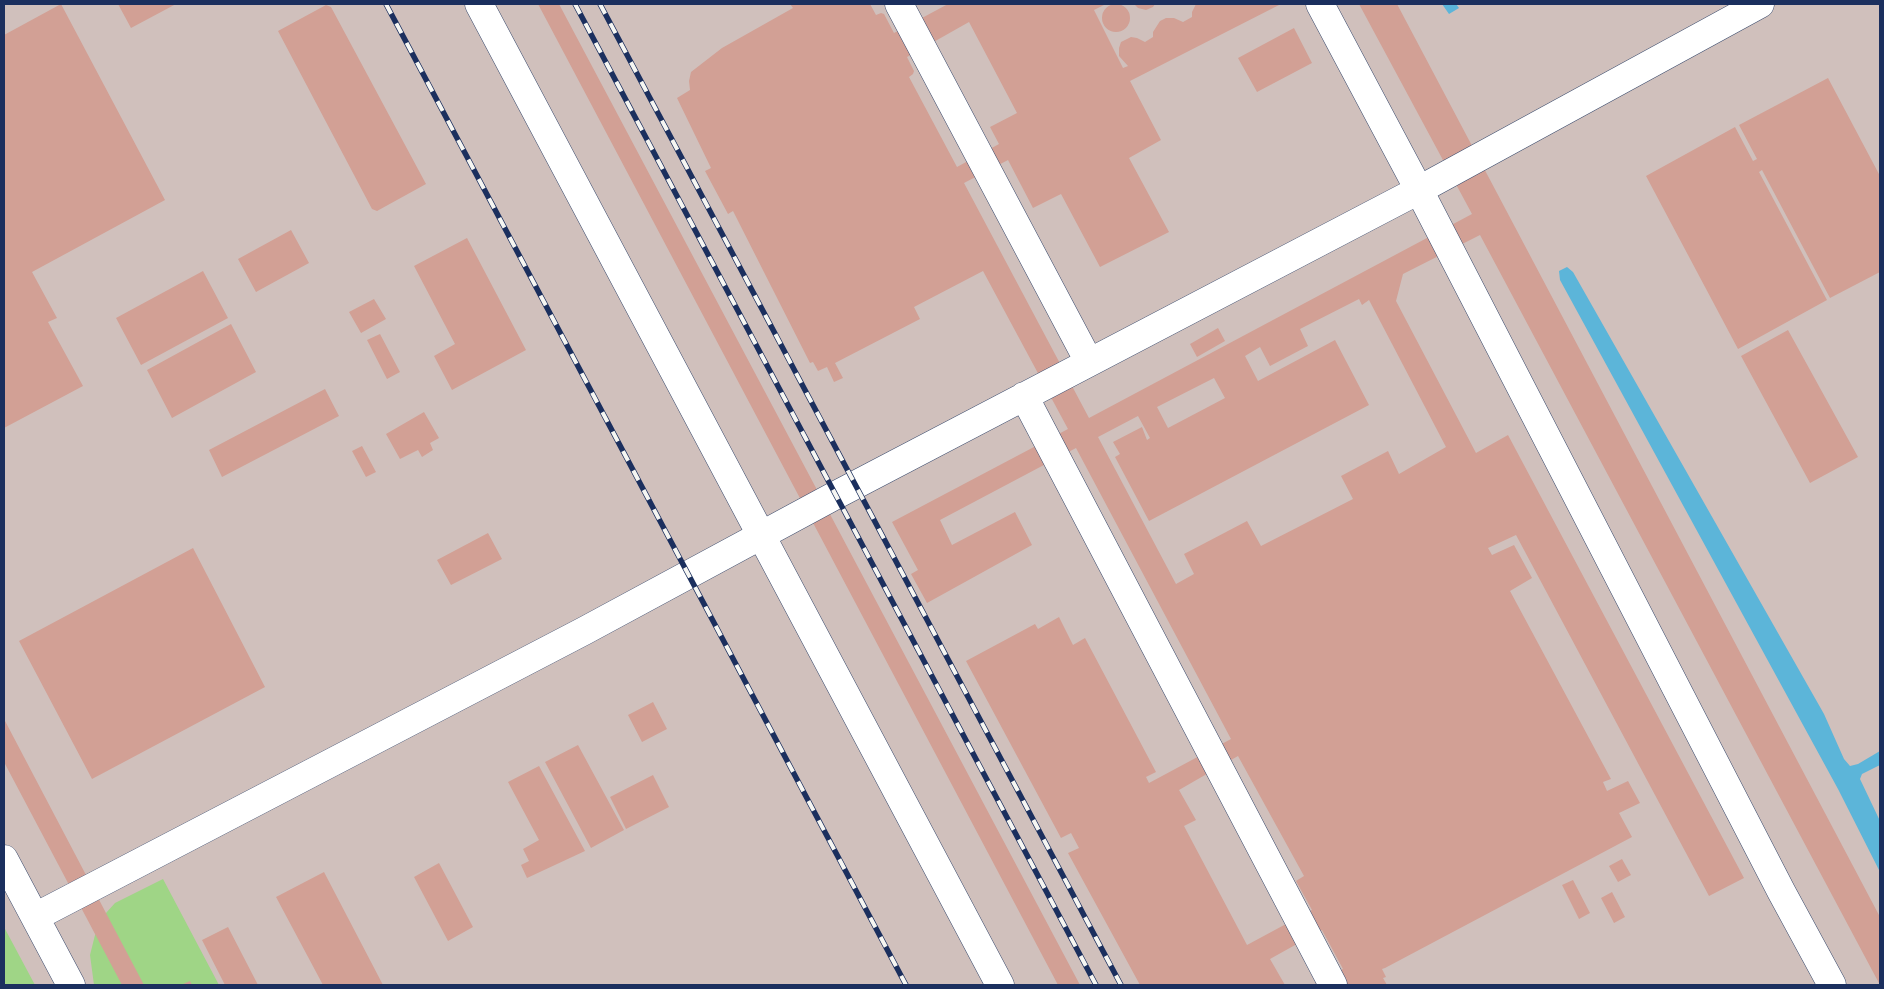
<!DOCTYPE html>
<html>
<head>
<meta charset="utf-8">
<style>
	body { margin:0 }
	#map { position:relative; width:1884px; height:989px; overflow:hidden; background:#ebe0be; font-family:"Indie Flower",sans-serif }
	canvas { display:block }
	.frame { position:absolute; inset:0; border:5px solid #1b2f5e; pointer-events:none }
</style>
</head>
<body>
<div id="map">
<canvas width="1884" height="989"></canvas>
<div class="frame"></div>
</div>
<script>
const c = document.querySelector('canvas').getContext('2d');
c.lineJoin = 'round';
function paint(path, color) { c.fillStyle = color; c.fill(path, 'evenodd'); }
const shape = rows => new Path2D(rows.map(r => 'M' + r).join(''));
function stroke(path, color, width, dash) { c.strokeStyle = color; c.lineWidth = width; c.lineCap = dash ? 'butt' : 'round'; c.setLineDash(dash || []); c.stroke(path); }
const industrial = shape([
	[4,4,1880,4,1880,985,4,985]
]);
const green = shape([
	[163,879,219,985,94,985,90,955,95,935,106,913,115,903],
	[4,927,35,985,4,985]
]);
const water = shape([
	[1442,4,1456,4,1459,8,1449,14],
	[1567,267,1573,272,1824,714,1844,759,1850,766,1858,764,1880,751,1880,765,1862,774,1860,779,1880,821,1880,872,1838,789,1560,280,1559,271]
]);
const building = shape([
	'1102 18a14 14 0 1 1 28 0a14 14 0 1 1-28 0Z',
	[61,4,165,200,32,272,57,318,48,322,83,386,4,428,4,35],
	[118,4,176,4,131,28],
	[538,4,559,4,1080,985,1058,985],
	[790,4,870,4,876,15,881,13,884,14,894,33,948,4,1106,4,1094,10,1123,68,1128,66,1119,56,1119,48,1121,42,1131,37,1137,38,1145,42,1153,37,1153,32,1160,21,1166,18,1174,18,1183,22,1192,17,1192,12,1196,4,1281,4,1130,81,1161,140,1129,158,1169,232,1100,267,1061,194,1033,208,1008,160,964,183,1089,418,1472,214,1359,4,1397,4,1880,917,1880,985,1480,235,1403,274,1396,301,1476,453,1508,435,1744,878,1709,896,1516,535,1488,548,1492,555,1514,545,1532,578,1510,591,1611,779,1603,782,1607,791,1628,781,1640,803,1619,813,1632,837,1385,968,1382,969,1386,977,1383,978,1387,985,1313,985,1343,969,1322,930,1270,959,1285,985,1140,985,1068,853,1079,848,1071,833,1061,838,966,661,1035,624,1038,629,1059,617,1073,645,1085,638,1156,772,1146,777,1149,783,1231,739,1076,448,940,520,952,545,1015,512,1032,545,927,603,911,574,918,570,892,522,1068,429,983,271,914,307,920,319,835,363,843,378,834,382,827,367,818,371,813,362,810,363,733,211,728,214,705,171,711,168,677,98,690,90,689,81,691,72,722,48,793,8],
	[969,22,1017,113,990,127,999,144,957,167,909,77,913,74,914,71,907,57],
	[1359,299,1362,305,1369,300,1446,447,1399,474,1388,451,1341,476,1353,499,1261,546,1247,521,1184,554,1194,574,1176,584,1098,437,1138,416,1150,438,1147,440,1142,427,1113,442,1120,454,1115,457,1149,521,1369,405,1335,340,1258,381,1245,356,1260,347,1270,366,1308,346,1300,329],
	[1214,378,1225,398,1168,428,1157,407],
	[1238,756,1304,876,1296,881,1312,910,1247,945,1184,826,1196,820,1179,790],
	[1134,4,1155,4,1153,7,1146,10,1138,8],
	[326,5,331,7,426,184,377,211,372,209,278,31],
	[1294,28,1312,63,1257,92,1238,58],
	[1828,78,1880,176,1880,272,1830,298,1762,170,1759,172,1827,300,1738,349,1646,176,1735,127,1753,161,1757,159,1739,125],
	[291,230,309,263,256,292,238,259],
	[467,238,526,350,452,390,434,356,455,344,414,266],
	[203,271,228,318,141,365,116,318],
	[374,299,386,319,361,333,349,312],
	[231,324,256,372,172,418,147,370],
	[1218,328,1225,341,1197,357,1190,344],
	[1788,330,1858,457,1810,483,1741,356],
	[380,334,400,372,387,379,367,340],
	[325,389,339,416,222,477,209,450],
	[424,412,439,438,430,443,433,450,422,457,418,450,400,459,386,434],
	[362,446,376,472,366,477,352,451],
	[488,533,502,559,451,585,437,560],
	[193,548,265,687,92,779,19,641],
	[653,702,667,729,642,742,628,715],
	[4,719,106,913,144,985,122,985,4,762],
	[578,745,624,830,591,848,545,762],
	[539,766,585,851,527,878,521,865,529,861,523,849,539,840,508,782],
	[653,775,669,807,626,829,610,797],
	[1622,859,1631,875,1618,882,1609,866],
	[439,863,473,927,448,941,414,877],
	[324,872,383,985,323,985,276,897],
	[1573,880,1590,913,1579,919,1562,885],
	[1612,892,1625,917,1614,923,1601,898],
	[228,927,258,985,225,985,202,940],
	[190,981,192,985,181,985]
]);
const minor = shape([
	[479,4,1000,985],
	[899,4,1089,362],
	[1320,4,1419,190,1760,4],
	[1024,396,1333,985],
	[4,859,71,985],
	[35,917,584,631,836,495,1419,190,1781,891,1832,985]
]);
const rail = shape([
	[386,4,906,985],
	[575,4,1096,985],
	[600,4,1121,985]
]);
paint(industrial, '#d0c0bc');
paint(green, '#9fd586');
paint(water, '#5cb5d9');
paint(building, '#d2a095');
stroke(minor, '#3a4a6c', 29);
stroke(minor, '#fff', 28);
stroke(rail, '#1b2f5e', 5.5);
stroke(rail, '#f6f6f2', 4, [11]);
</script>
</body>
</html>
